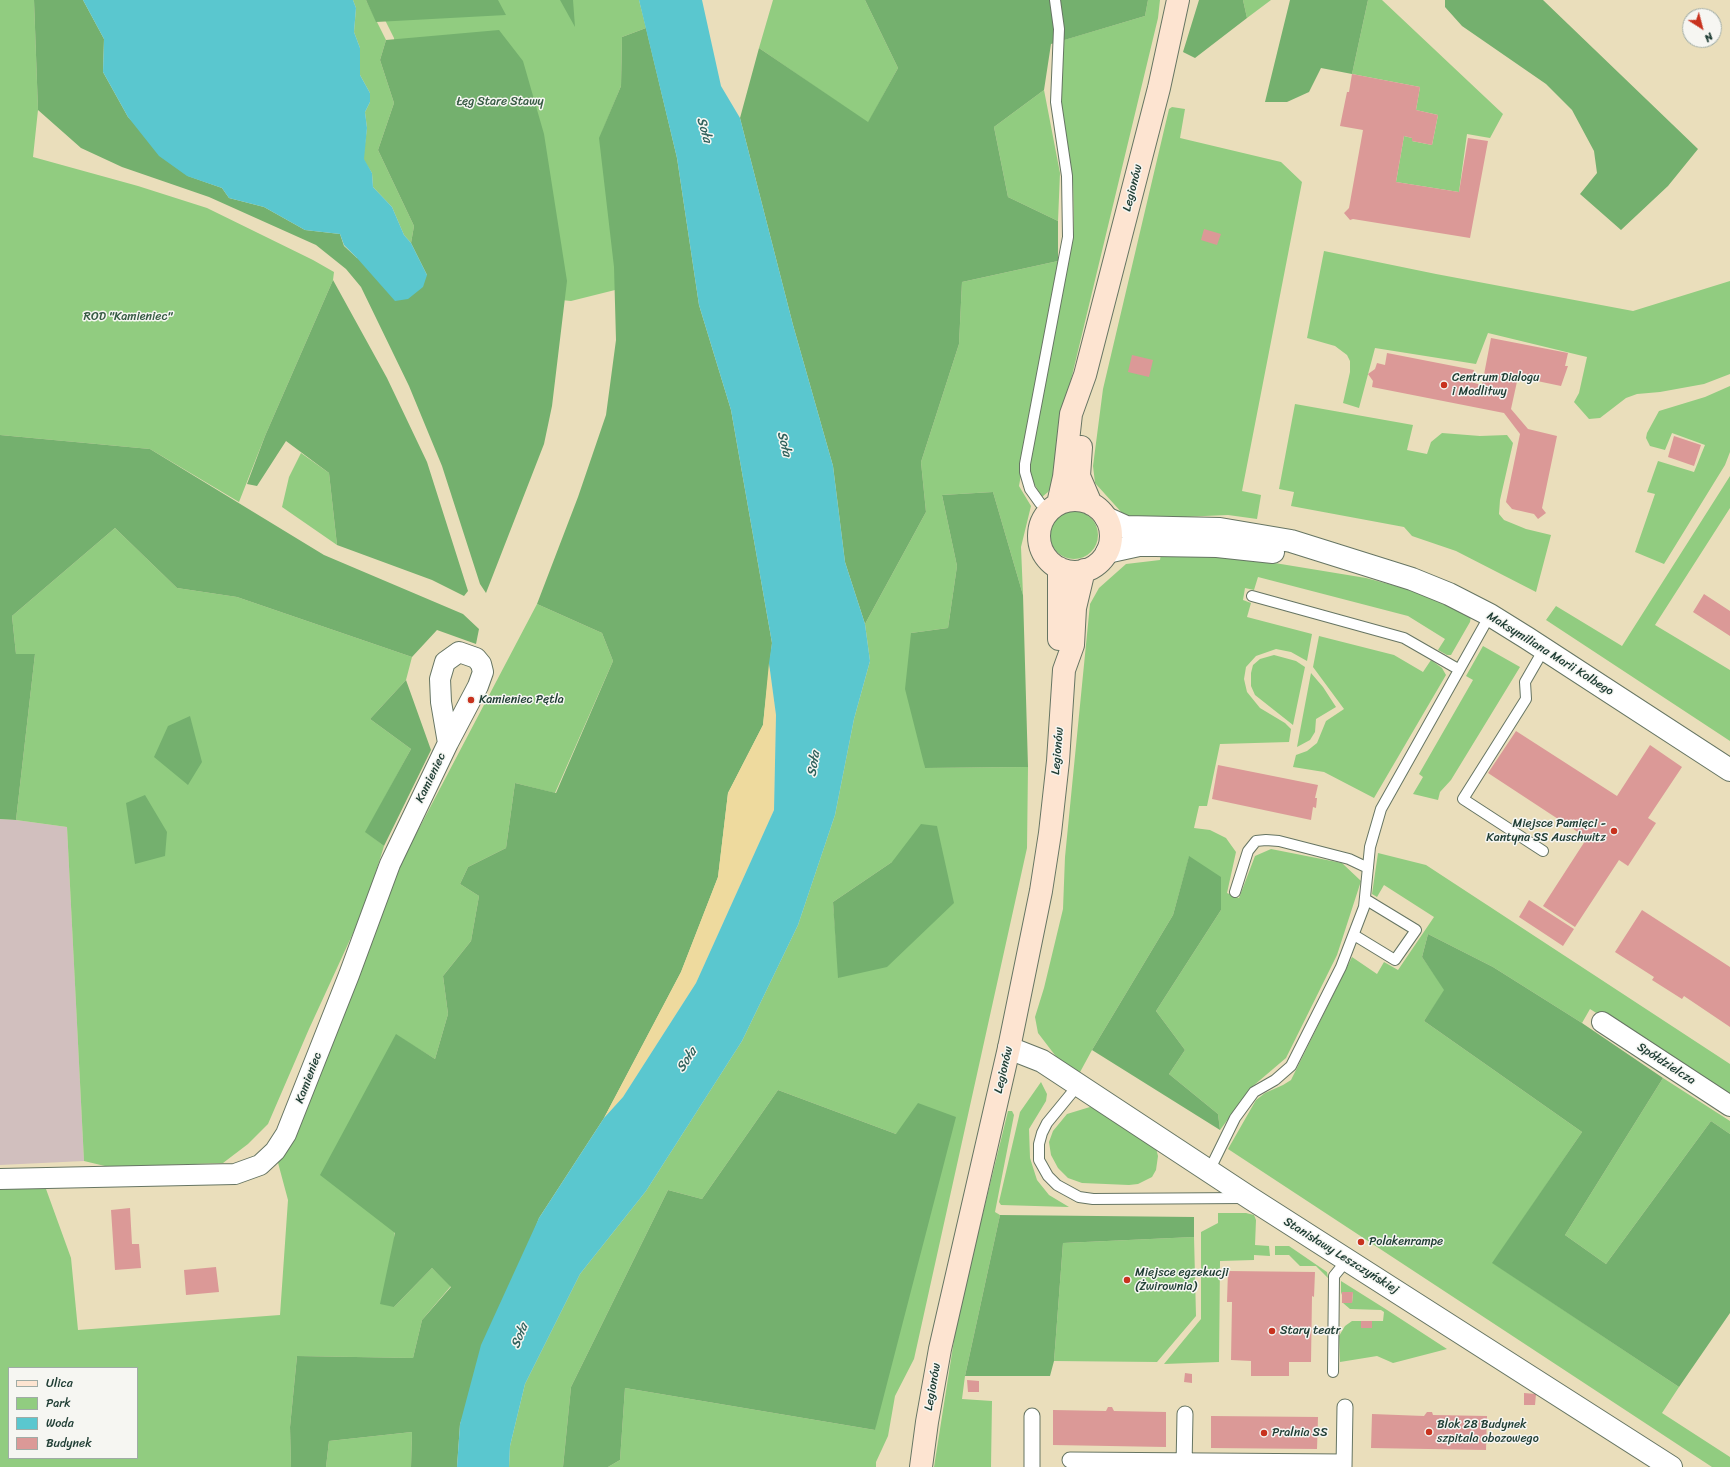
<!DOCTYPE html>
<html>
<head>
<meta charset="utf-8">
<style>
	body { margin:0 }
	#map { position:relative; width:1730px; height:1467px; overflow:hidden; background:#eadebb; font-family:Sriracha,sans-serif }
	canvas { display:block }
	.legend { position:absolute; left:8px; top:1367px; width:130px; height:92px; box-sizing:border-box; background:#f6f6f2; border:1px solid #a0aca6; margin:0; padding:5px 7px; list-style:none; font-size:12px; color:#1f3d34 }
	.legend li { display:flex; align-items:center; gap:8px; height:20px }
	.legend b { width:20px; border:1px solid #a0aca6 }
	.north { position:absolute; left:1682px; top:8px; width:40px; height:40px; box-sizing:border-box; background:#f6f6f2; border:1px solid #a0aca6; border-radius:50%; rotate:144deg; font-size:11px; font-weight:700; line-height:16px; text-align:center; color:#1f3d34 }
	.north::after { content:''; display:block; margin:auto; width:14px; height:18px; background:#c8321e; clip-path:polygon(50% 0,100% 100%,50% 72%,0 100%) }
</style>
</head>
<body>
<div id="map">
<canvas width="1730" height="1467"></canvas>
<ul class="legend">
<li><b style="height:5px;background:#fde4d1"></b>Ulica</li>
<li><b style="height:11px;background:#91cc80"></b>Park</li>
<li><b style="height:11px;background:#5ac7cf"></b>Woda</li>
<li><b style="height:11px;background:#db9997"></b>Budynek</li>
</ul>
<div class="north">N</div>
</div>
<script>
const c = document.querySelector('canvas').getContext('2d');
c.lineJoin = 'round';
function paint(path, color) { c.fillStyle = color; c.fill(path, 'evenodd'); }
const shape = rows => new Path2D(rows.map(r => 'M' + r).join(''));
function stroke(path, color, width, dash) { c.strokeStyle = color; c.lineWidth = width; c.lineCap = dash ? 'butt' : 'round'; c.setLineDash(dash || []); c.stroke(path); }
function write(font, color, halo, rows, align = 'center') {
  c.font = font + ' Sriracha,sans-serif'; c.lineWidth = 3; c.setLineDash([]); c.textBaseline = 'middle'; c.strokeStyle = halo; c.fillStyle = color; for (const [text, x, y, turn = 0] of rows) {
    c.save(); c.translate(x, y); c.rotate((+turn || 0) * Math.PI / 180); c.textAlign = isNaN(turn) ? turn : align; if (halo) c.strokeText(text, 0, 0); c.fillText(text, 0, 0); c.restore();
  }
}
const industrial = shape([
	[0,819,16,820,67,827,84,1161,0,1165]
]);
const green = shape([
	[0,0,34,0,38,110,33,157,138,186,207,208,313,260,334,272,333,280,265,436,239,502,150,449,0,435],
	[353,0,366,0,386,40,380,60,394,103,378,150,414,226,411,243,404,235,392,207,373,187,372,173,363,159,367,128,365,112,370,102,370,93,360,75,360,48,354,32,356,8],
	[375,0,639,0,646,28,622,37,621,86,602,132,635,285,571,301,441,288,403,157,394,38],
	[773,0,865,0,898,68,868,123,759,48],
	[1148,0,1160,0,1158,18,1058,434,1054,482,1048,492,1042,497,1032,480,1029,468,1074,230,1073,181,1060,99,1064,40,1145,16],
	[1243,0,1271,0,1247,18],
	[1368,0,1382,0,1503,114,1490,138,1467,134,1459,192,1396,182,1404,136,1412,138,1412,141,1432,145,1438,115,1416,110,1420,87,1352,74],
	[1044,90,1060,173,1058,221,1008,197,994,127],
	[1172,107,1185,109,1180,138,1281,162,1302,182,1242,491,1261,495,1257,519,1228,515,1135,519,1123,514,1095,483,1093,466,1103,389,1169,109],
	[1324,251,1436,274,1633,311,1730,281,1730,374,1704,384,1660,392,1637,394,1626,398,1600,418,1589,419,1574,402,1579,393,1587,357,1488,333,1476,364,1375,348,1359,408,1343,403,1350,372,1350,361,1347,355,1335,346,1307,338],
	[1058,261,1019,486,1031,506,1021,547,1023,595,993,492,942,495,957,566,948,628,911,633,925,768,1028,767,1027,848,914,1359,895,1396,888,1436,876,1462,876,1467,608,1467,620,1460,625,1388,875,1430,896,1134,778,1090,702,1199,668,1190,571,1387,563,1467,509,1467,510,1446,525,1384,580,1274,646,1191,742,1041,798,925,835,815,854,719,870,661,865,624,926,512,921,462,959,344,962,282],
	[892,862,839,978,833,902],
	[1730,386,1730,452,1725,465,1664,564,1635,552,1655,494,1647,492,1658,461,1694,472,1705,445,1672,433,1665,450,1650,446,1646,438,1647,433,1659,411,1705,397],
	[1295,404,1413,425,1407,450,1427,454,1431,442,1442,433,1480,436,1507,435,1513,443,1500,500,1499,514,1504,520,1526,529,1551,535,1536,592,1456,551,1412,536,1404,527,1291,506,1294,492,1279,489],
	[301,453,329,473,337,545,282,507,289,477],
	[1730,476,1730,508,1655,625,1730,670,1730,741,1546,620,1556,606,1622,646],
	'1050 535a24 24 0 1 1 48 0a24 24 0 1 1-48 0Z',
	[115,528,177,588,237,597,412,657,406,680,370,719,411,749,366,832,384,846,365,907,309,1029,268,1124,248,1144,223,1163,109,1167,84,1161,67,827,16,820,35,654,16,654,12,616],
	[1161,553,1220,554,1366,578,1418,592,1471,616,1470,622,1451,655,1447,655,1438,650,1445,639,1408,616,1258,577,1254,590,1245,588,1243,600,1251,603,1247,617,1312,634,1307,661,1291,652,1276,649,1256,656,1246,667,1244,679,1247,692,1260,708,1285,723,1291,729,1289,742,1220,744,1207,806,1199,806,1194,828,1210,830,1226,838,1236,852,1227,893,1239,898,1255,856,1271,849,1342,863,1361,881,1337,955,1286,1058,1253,1086,1220,1130,1218,1114,1169,1074,1185,1050,1156,1011,1221,910,1189,857,1173,915,1092,1050,1079,1074,1061,1063,1038,1033,1035,1017,1044,988,1063,909,1065,857,1090,604,1099,588,1126,564,1160,560],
	[537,604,602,633,613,661,555,793,515,783,506,848,468,867,460,884,479,896,471,941,443,976,448,1014,435,1059,396,1035,394,1307,432,1268,451,1286,422,1320,413,1358,297,1356,290,1427,291,1467,0,1467,0,1188,46,1189,71,1258,78,1330,280,1315,288,1200,277,1159,298,1122,404,857],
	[9,1368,137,1368,137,1458,9,1458],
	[1319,636,1394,655,1423,672,1431,660,1442,668,1446,675,1374,798,1324,772,1293,767,1296,755,1307,751,1317,743,1326,721,1344,709,1313,667],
	[1483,646,1520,667,1451,780,1440,792,1438,800,1413,794,1423,777,1419,774,1473,680,1466,676],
	[1274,655,1296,661,1305,667,1293,725,1255,695,1251,686,1251,673,1253,665,1260,659],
	[1311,673,1323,687,1336,707,1316,719,1315,732,1310,740,1297,747],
	[1378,853,1426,865,1730,1064,1730,1097,1590,1009,1582,1023,1493,967,1428,934,1422,957,1445,990,1424,1021,1582,1132,1493,1263,1679,1387,1662,1413,1730,1457,1730,1467,1712,1467,1228,1149,1256,1100,1265,1093,1283,1085,1291,1080,1352,957,1377,974,1384,962,1398,970,1434,917,1384,885,1377,897,1372,894],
	[1663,1078,1730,1121,1730,1134,1711,1121,1606,1264,1565,1235],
	[1041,1082,1047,1094,1046,1101,1029,1129,1030,1158,1037,1180,1049,1195,1069,1207,1001,1205,999,1202,1020,1112],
	[1090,1107,1103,1110,1155,1144,1158,1156,1156,1170,1152,1177,1138,1184,1129,1185,1082,1183,1068,1178,1058,1168,1051,1155,1049,1142,1053,1131,1067,1114],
	[1008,1111,1012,1111,1014,1115,995,1212,1000,1215,965,1376,962,1399,992,1401,991,1467,934,1467,958,1315],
	[1218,1213,1246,1213,1254,1215,1256,1220,1255,1245,1269,1246,1270,1256,1254,1255,1254,1260,1220,1261,1219,1362,1164,1364,1201,1319,1201,1232,1218,1223],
	[1194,1237,1196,1316,1157,1362,1054,1361,1063,1243],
	[1275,1246,1289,1246,1327,1272,1328,1278,1316,1266,1300,1266,1289,1255,1275,1255],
	[1341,1281,1384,1308,1447,1349,1393,1363,1377,1356,1340,1362,1339,1336,1345,1326,1352,1321,1383,1321,1384,1312,1381,1310,1350,1309,1343,1303,1352,1303,1353,1293,1342,1292,1341,1295],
	[412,1432,411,1467,326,1467,329,1441]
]);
const forest = shape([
	[34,0,83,0,104,39,103,72,128,117,188,176,222,188,229,198,264,207,305,230,340,234,344,246,357,258,427,275,411,243,414,226,378,150,394,103,380,60,386,40,499,30,523,61,544,134,567,281,552,406,544,444,486,593,480,584,442,466,409,386,361,287,346,269,316,245,209,197,122,167,81,148,38,110],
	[366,0,498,0,506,15,376,22],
	[560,0,573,0,575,27],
	[865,0,1148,0,1145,16,1051,44,1044,90,994,127,1008,197,1058,221,1058,261,962,282,959,344,921,462,926,512,865,624,845,562,833,466,793,325,740,118,759,48,868,122,898,68],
	[1199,0,1243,0,1247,18,1195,58,1183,52],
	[1290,0,1368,0,1352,74,1321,68,1309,92,1287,102,1265,102],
	[1445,0,1543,0,1698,149,1668,186,1621,230,1580,194,1597,173,1594,151,1572,110,1546,84,1462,26,1445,7],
	[646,28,677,158,699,305,731,410,772,643,763,725,728,793,718,877,681,972,604,1118,539,1218,460,1424,457,1467,411,1467,412,1432,329,1441,326,1467,291,1467,290,1427,297,1356,413,1358,422,1320,451,1287,432,1268,394,1307,380,1304,395,1233,320,1175,396,1034,435,1059,448,1014,443,976,471,941,479,896,460,884,468,867,506,848,515,783,556,793,613,661,602,633,537,604,578,497,606,415,616,340,614,267,599,138,621,86,622,37],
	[333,280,387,378,427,462,468,591,464,596,432,580,337,545,329,473,286,441,257,486,247,484,265,436],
	[0,435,150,449,324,555,463,614,479,629,476,644,437,630,412,657,237,597,177,588,115,528,12,616,16,654,35,654,16,820,0,819],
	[993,492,1023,595,1028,767,925,768,905,689,911,633,948,628,957,566,942,495],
	[406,680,431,750,384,846,365,832,411,749,370,719],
	[190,716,202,762,188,785,154,757,168,726],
	[145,795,167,832,165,856,135,864,126,803],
	[921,824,937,826,954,903,887,967,838,978,833,902,892,862],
	[1189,856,1221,877,1221,910,1156,1011,1185,1050,1169,1074,1218,1114,1220,1130,1092,1050,1173,915],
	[1428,934,1493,967,1582,1023,1663,1078,1565,1235,1606,1264,1711,1121,1730,1134,1730,1313,1679,1387,1492,1263,1582,1132,1424,1021,1444,990,1422,957],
	[778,1090,896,1134,918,1103,956,1117,875,1430,625,1388,620,1460,608,1467,563,1467,571,1387,668,1190,702,1199],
	[1000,1215,1194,1217,1194,1237,1063,1243,1054,1361,1050,1376,965,1376]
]);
const sand = shape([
	[769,663,776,715,774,810,696,983,623,1097,604,1118,681,972,718,877,728,793,763,725]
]);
const water = shape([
	[83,0,353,0,356,8,354,32,360,48,360,75,370,93,370,102,365,112,367,128,364,159,372,173,373,187,392,207,404,235,411,243,427,275,423,287,408,299,395,301,357,258,344,245,340,234,305,230,264,207,229,198,222,188,187,176,159,156,128,117,103,72,104,39],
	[639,0,702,0,721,86,740,118,793,325,833,466,845,562,865,624,870,661,854,719,835,815,798,925,742,1041,646,1191,580,1274,525,1384,510,1446,509,1467,457,1467,460,1424,481,1345,539,1218,604,1118,623,1097,696,983,774,810,776,715,769,663,772,643,731,410,699,305,677,158]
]);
const building = shape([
	[1352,74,1420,87,1416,110,1438,115,1432,145,1412,141,1412,138,1404,136,1396,182,1459,192,1468,138,1488,141,1470,238,1353,219,1350,220,1344,213,1349,208,1363,130,1340,126,1347,92,1349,92],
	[1204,229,1221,234,1217,245,1201,240],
	[1491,338,1568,353,1565,366,1568,366,1561,386,1518,377,1511,409,1528,429,1557,436,1542,508,1546,513,1538,519,1534,514,1512,509,1506,502,1520,434,1504,413,1372,387,1373,381,1368,374,1375,369,1377,363,1385,365,1387,353,1474,370,1471,382,1482,385],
	[1132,355,1153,360,1149,377,1128,372],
	[1674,436,1701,445,1694,466,1668,457],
	[1704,594,1730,611,1730,636,1693,612],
	[1516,731,1617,796,1650,745,1682,767,1648,818,1656,823,1628,866,1619,860,1575,927,1543,906,1587,838,1488,773],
	[1218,765,1318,785,1315,798,1317,798,1316,808,1313,807,1311,820,1212,799],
	[1529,900,1574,929,1563,946,1519,917],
	[1642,910,1730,967,1730,1027,1684,996,1682,999,1652,980,1654,977,1615,952],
	[130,1208,132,1244,139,1244,141,1268,115,1270,111,1210],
	[216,1267,219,1292,186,1295,184,1270],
	[1228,1271,1315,1272,1314,1297,1312,1296,1311,1362,1289,1362,1289,1376,1251,1376,1251,1361,1231,1360,1232,1302,1227,1302],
	[1342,1292,1353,1292,1352,1303,1342,1303],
	[1361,1321,1372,1321,1372,1328,1361,1328],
	[1185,1373,1192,1374,1192,1383,1184,1382],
	[967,1380,979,1381,979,1392,968,1392],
	[1524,1393,1536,1394,1535,1405,1524,1405],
	[1108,1407,1112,1407,1114,1411,1166,1412,1166,1447,1053,1445,1053,1410,1106,1411],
	[1427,1412,1432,1412,1433,1415,1487,1416,1486,1450,1371,1448,1372,1414,1424,1416],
	[1211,1416,1318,1417,1317,1449,1211,1448]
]);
const service = shape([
	[1049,511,1040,503,1030,489,1025,472,1025,464,1068,237,1067,176,1056,102,1059,29,1055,0],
	[1252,596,1404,638,1458,669],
	[1543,851,1463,799,1526,699,1525,682,1544,649],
	[1235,892,1248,851,1256,841,1266,840,1279,841,1349,859,1368,868],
	[1354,935,1395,960,1416,930,1365,899],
	[1079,1084,1047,1123,1042,1133,1039,1144,1039,1160,1048,1176,1057,1185,1079,1197,1093,1199,1244,1198],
	[1209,1171,1235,1118,1254,1092,1275,1080,1291,1066,1341,967,1364,907,1370,847,1381,809,1490,615],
	[1333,1372,1334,1276,1347,1260]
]);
const pedestrian = shape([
	[1070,1460,1344,1462],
	[1032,1467,1032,1416],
	[1184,1467,1185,1414],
	[1344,1467,1345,1407]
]);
const minor = shape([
	[1602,1022,1730,1106],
	[0,1179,235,1174,260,1165,275,1151,286,1134,349,975,390,864,448,743,478,686,483,672,481,664,476,658,459,652,445,662,440,679,441,702,448,743]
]);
const tertiary = shape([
	[1106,518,1126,527,1220,529,1291,541,1412,579,1449,594,1490,615,1527,638,1730,770],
	[1107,552,1139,545,1155,545,1217,546,1273,552],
	[1009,1048,1042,1061,1250,1198,1671,1467]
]);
const secondary = shape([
	[1081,447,1079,476,1091,504],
	'1039 536a36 36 0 1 1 72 0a36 36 0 1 1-72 0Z',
	[1058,504,1064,477,1071,414,1085,375,1159,88,1178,0],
	[1059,639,1059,568],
	[921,1467,927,1422,940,1349,1009,1048,1041,891,1050,833,1058,761,1064,670,1073,645,1075,608,1084,570]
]);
const markers = [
	[1444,385,4,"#c8321e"],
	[471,700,4,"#c8321e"],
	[1614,831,4,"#c8321e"],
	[1361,1242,4,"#c8321e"],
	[1127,1280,4,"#c8321e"],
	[1272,1331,4,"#c8321e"],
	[1429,1432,4,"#c8321e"],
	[1264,1433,4,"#c8321e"]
];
const parkNames = [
	["Łęg Stare Stawy",500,102],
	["ROD \"Kamieniec\"",128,317]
];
const streetNames = [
	["Legionów",1133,188,-76],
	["Maksymiliana Marii Kolbego",1550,654,32],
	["Legionów",1058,751,-85],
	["Kamieniec",431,778,-64],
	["Spółdzielcza",1666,1064,33],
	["Legionów",1004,1070,-77],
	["Kamieniec",309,1078,-69],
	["Stanisławy Leszczyńskiej",1341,1256,32],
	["Legionów",933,1387,-80]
];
const poiNames = [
	["Centrum Dialogu",1452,378],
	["i Modlitwy",1452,392],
	["Kamieniec Pętla",479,700],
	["Miejsce Pamięci -",1606,824,"right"],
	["Kantyna SS Auschwitz",1606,838,"right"],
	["Polakenrampe",1369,1242],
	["Miejsce egzekucji",1135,1273],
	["(Żwirownia)",1135,1287],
	["Stary teatr",1280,1331],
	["Blok 28 Budynek",1437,1425],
	["szpitala obozowego",1437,1439],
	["Pralnia SS",1272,1433]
];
const waterNames = [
	["Soła",704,130,74],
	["Soła",784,444,76],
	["Soła",814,764,-81],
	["Soła",687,1060,-57],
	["Soła",520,1336,-68]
];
paint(industrial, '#d1bfbe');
paint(green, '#91cc80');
paint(forest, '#74b06e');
paint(sand, '#eeda9e');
paint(water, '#5ac7cf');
paint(building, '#db9997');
stroke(service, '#667563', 12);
stroke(pedestrian, '#667563', 17);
stroke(minor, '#667563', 22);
stroke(tertiary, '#667563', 24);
stroke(secondary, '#667563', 24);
stroke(service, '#fff', 10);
stroke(pedestrian, '#fff', 15);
stroke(minor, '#fff', 20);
stroke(tertiary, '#fff', 22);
stroke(secondary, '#fde4d1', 22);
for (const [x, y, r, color] of markers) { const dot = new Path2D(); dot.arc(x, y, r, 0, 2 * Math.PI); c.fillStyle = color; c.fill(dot); stroke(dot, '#f6f6f2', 1.5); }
write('12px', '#365a43', '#f6f6f2', parkNames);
write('12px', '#1f3d34', '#f6f6f2', streetNames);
write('12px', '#1f3d34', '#f6f6f2', poiNames, 'left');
write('italic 13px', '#2e605b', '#f6f6f2', waterNames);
</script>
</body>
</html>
